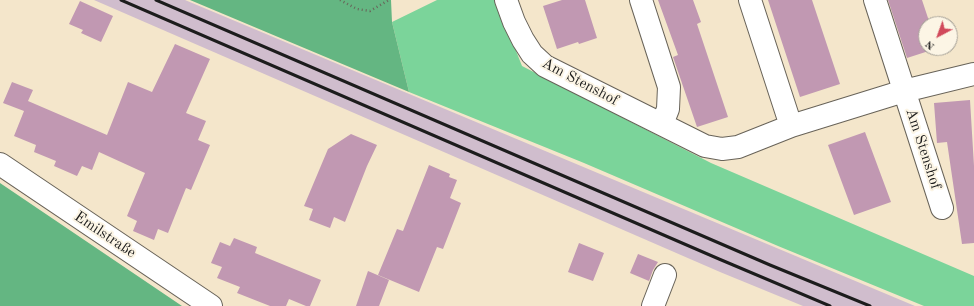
<!DOCTYPE html>
<html>
<head>
<meta charset="utf-8">
<style>
	body { margin:0 }
	#map { position:relative; width:974px; height:306px; overflow:hidden; background:#f4e6cb; font-family:"Old Standard TT",serif }
	canvas { display:block }
	.north { position:absolute; left:918px; top:16px; width:40px; height:40px; box-sizing:border-box; background:#fcf5e5; border:1px solid #a29e95; border-radius:50%; rotate:221deg; font-size:11px; font-weight:700; line-height:16px; text-align:center; color:#1c1c1c }
	.north::after { content:''; display:block; margin:auto; width:14px; height:18px; background:#d1495b; clip-path:polygon(50% 0,100% 100%,50% 72%,0 100%) }
</style>
</head>
<body>
<div id="map">
<canvas width="974" height="306"></canvas>
<div class="north">N</div>
</div>
<script>
const c = document.querySelector('canvas').getContext('2d');
c.lineJoin = 'round';
function paint(path, color) { c.fillStyle = color; c.fill(path, 'evenodd'); }
const shape = rows => new Path2D(rows.map(r => 'M' + r).join(''));
function stroke(path, color, width, dash) { c.strokeStyle = color; c.lineWidth = width; c.lineCap = dash ? 'butt' : 'round'; c.setLineDash(dash || []); c.stroke(path); }
function write(font, color, halo, rows, align = 'center') {
  c.font = font + ' "Old Standard TT",serif'; c.lineWidth = 4; c.setLineDash([]); c.textBaseline = 'middle'; c.strokeStyle = halo; c.fillStyle = color; for (const [text, x, y, turn = 0] of rows) {
    c.save(); c.translate(x, y); c.rotate((+turn || 0) * Math.PI / 180); c.textAlign = isNaN(turn) ? turn : align; if (halo) c.strokeText(text, 0, 0); c.fillText(text, 0, 0); c.restore();
  }
}
const industrial = shape([
	[94,0,185,0,915,306,803,306,720,272]
]);
const green = shape([
	[437,0,496,0,522,66,711,163,974,276,974,306,924,306,778,246,584,163,409,92,392,22]
]);
const forest = shape([
	[190,0,391,0,392,22,409,92],
	[0,183,182,306,0,306]
]);
const building = shape([
	[562,0,585,0,597,38,579,44,578,42,557,49,543,6],
	[658,0,693,0,701,22,697,24,728,117,697,127,673,57,678,55],
	[768,0,812,0,840,84,800,97],
	[888,0,922,0,930,24,926,24,926,48,938,48,907,58],
	[80,1,113,16,101,42,81,33,83,30,69,24],
	[175,44,210,59,186,113,206,121,198,140,210,145,191,190,186,188,168,233,158,229,154,240,133,231,137,221,127,216,145,173,99,152,92,170,82,166,77,176,54,166,56,161,34,152,36,145,14,136,24,111,3,103,12,82,33,90,28,101,107,135,128,82,152,92],
	[970,100,974,166,974,243,962,244,947,142,937,143,934,103],
	[865,132,891,202,854,215,828,145],
	[351,134,377,145,367,166,345,222,334,217,330,228,309,220,313,209,304,206,328,149],
	[429,165,450,174,449,177,457,180,450,198,461,203,443,249,437,247,419,292,378,275,397,229,403,231],
	[234,238,257,247,255,253,321,280,310,306,306,306,289,299,286,306,270,306,237,293,240,287,217,278,222,267,211,263,220,242,230,246],
	[579,243,604,253,593,281,568,272],
	[638,254,658,262,653,270,649,281,630,273],
	[368,271,389,280,379,306,356,306]
]);
const path = shape([
	[340,0,357,9,370,11,389,0]
]);
const minor = shape([
	[506,0,514,22,523,40,532,54,545,66,705,146,722,149,738,147,791,126,904,91,974,74],
	[641,0,669,87,668,109,662,124],
	[750,0,791,126],
	[875,0,942,208],
	[0,164,211,306],
	[653,306,665,275]
]);
const rail = shape([
	[121,0,719,259,830,306],
	[156,0,770,265,870,306]
]);
const streetNames = [
	["Am Stenshof",580,82,28],
	["Am Stenshof",923,149,72],
	["Emilstraße",105,235,34]
];
paint(industrial, '#d0bdcd');
paint(green, '#7bd49a');
paint(forest, '#64b682');
paint(building, '#c198b2');
stroke(minor, '#686359', 24);
stroke(path, '#686359', 2.5, [1, 3]);
stroke(minor, '#fff', 22);
stroke(rail, '#1c1c1c', 3);
write('15px', '#1c1c1c', '#fcf5e5', streetNames);
</script>
</body>
</html>
